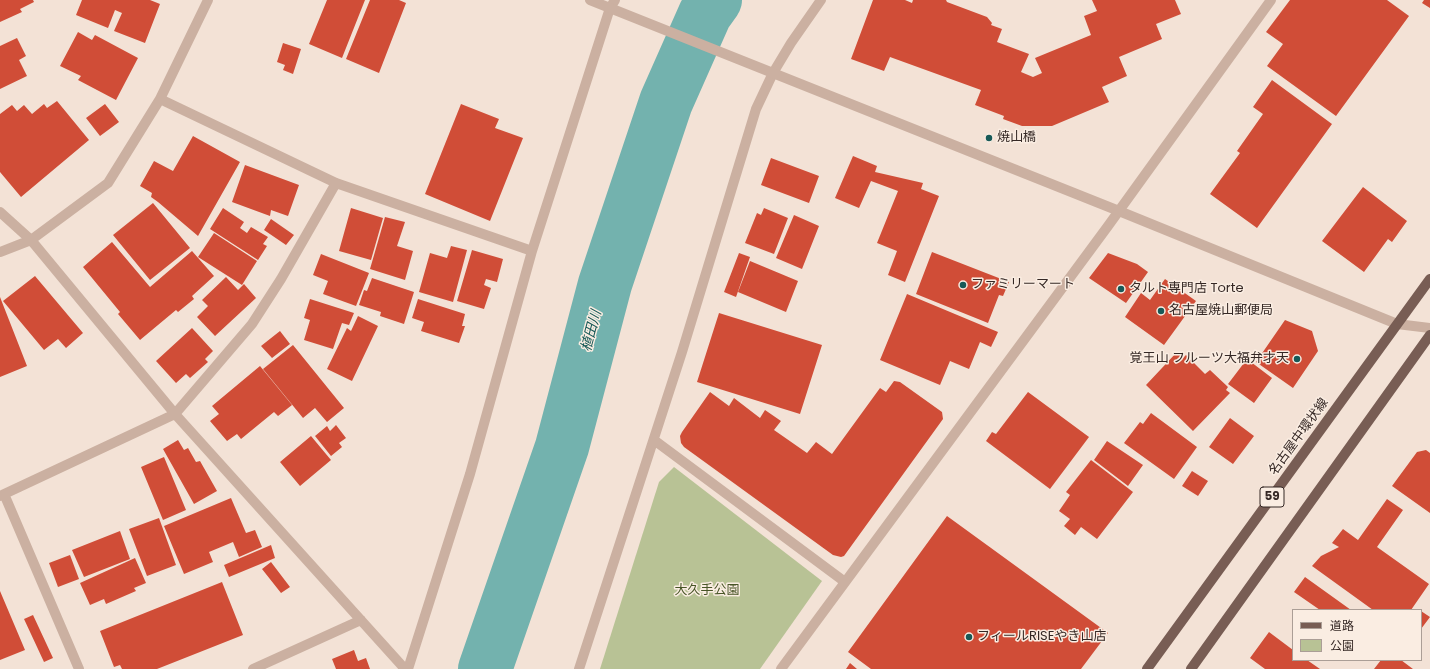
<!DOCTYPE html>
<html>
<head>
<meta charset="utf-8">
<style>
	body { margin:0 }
	#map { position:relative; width:1430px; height:669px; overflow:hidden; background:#f3e2d6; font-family:Poppins,"Noto Sans JP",sans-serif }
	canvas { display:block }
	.legend { position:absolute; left:1292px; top:609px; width:130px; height:52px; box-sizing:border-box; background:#faede2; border:1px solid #ab9e96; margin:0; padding:5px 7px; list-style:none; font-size:12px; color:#352825 }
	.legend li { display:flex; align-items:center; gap:8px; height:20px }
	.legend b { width:20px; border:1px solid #ab9e96 }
</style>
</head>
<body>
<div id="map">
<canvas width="1430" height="669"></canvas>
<ul class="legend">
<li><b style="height:5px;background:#785d54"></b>道路</li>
<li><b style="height:11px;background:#b8c295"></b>公園</li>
</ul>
</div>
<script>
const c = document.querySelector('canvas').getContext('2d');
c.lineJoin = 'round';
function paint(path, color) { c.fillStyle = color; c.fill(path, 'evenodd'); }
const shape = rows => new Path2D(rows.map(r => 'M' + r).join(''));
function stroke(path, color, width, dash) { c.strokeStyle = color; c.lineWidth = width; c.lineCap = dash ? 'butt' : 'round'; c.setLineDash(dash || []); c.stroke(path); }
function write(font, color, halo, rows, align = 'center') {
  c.font = font + ' Poppins,"Noto Sans JP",sans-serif'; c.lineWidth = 3; c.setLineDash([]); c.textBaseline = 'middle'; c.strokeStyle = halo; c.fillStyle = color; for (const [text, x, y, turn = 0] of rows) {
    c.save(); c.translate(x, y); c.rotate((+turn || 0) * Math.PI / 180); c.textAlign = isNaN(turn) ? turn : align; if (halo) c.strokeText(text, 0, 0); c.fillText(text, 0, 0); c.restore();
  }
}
const green = shape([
	[674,467,822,581,760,669,600,669,659,482]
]);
const river = shape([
	[485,669,562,447,605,284,666,102,705,14,715,0]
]);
const building = shape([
	[0,0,33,0,34,2,20,9,22,12,0,22],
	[82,0,150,0,160,4,145,43,114,31,122,13,115,10,108,28,76,15],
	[327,0,365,0,342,58,309,44],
	[370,0,399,0,406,3,379,73,346,59],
	[873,0,905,0,912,3,913,0,946,0,947,2,987,17,992,23,991,25,1002,29,997,42,1029,54,1021,72,1033,77,1042,73,1035,58,1091,35,1084,16,1097,11,1092,0,1175,0,1181,14,1156,24,1162,39,1119,57,1127,76,1102,87,1109,102,1052,126,1022,126,1003,119,1004,116,975,105,981,90,890,57,884,71,851,59],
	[1290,0,1387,0,1409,16,1336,116,1267,66,1283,44,1266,32],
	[1424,0,1430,0,1430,8,1422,3],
	[78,32,92,40,95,35,138,58,116,100,78,80,81,76,60,66],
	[17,38,26,56,19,60,27,76,0,89,0,46],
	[283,43,301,49,293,74,283,70,285,65,277,62],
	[1272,80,1332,124,1257,228,1210,194,1240,153,1237,151,1263,114,1253,107],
	[57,101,89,140,21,197,0,172,0,114,12,105,17,111,24,105,32,114,44,104,47,108],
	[105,104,119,122,100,136,86,118],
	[461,104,499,119,495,128,523,138,490,221,425,194],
	[193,136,240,162,198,236,158,202,151,197,152,193,140,186,154,161,173,171],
	[853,156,877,166,875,172,923,183,921,189,939,196,905,282,888,275,897,251,877,243,898,191,871,181,859,208,835,198],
	[771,158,819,176,809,203,761,185],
	[245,165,299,185,288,216,271,210,270,216,232,202],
	[1363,187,1407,221,1392,242,1388,239,1364,272,1322,241],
	[153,203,190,248,150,280,113,235],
	[223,208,244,222,240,228,247,233,251,227,268,237,263,244,267,246,258,260,210,229],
	[351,208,383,218,371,260,339,251],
	[764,208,788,218,774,254,745,243,757,213,761,215],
	[794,215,819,226,802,269,776,258],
	[385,217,405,222,397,246,413,251,405,280,370,269],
	[271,219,294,235,286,245,264,230],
	[214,233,257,261,242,285,198,257],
	[112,242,150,287,192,251,214,276,192,296,194,299,178,312,176,310,140,340,118,314,120,312,83,267],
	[451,246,467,250,453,302,419,292,430,253,447,258],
	[472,250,503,259,497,282,486,279,484,285,491,288,484,309,457,301],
	[932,252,1009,282,1003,296,999,295,988,323,916,294],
	[739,253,750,257,736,297,724,292],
	[1108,253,1137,264,1148,272,1126,303,1089,278],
	[321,254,369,273,356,306,323,294,328,281,313,275],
	[750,261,798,281,786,312,738,292],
	[35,276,83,333,66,348,58,339,44,350,3,301],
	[226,277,238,290,244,284,256,298,215,336,197,317,208,306,202,300],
	[372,278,414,292,404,324,380,316,381,312,359,305,364,290,367,291],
	[1165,279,1196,301,1164,345,1125,317,1141,293,1150,300],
	[907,294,998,332,991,347,980,342,969,369,950,361,940,385,880,360],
	[0,297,27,366,0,377],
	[310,299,354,313,349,325,342,323,333,349,304,340,310,320,304,318],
	[418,299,465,314,462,326,465,326,459,343,421,331,424,322,412,318],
	[719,313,822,345,800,414,697,382],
	[358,316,378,326,352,381,327,369,347,328,351,331],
	[1285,320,1312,331,1318,351,1293,388,1256,362],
	[192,328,213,351,205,359,208,362,190,378,186,374,176,383,156,361],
	[280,331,290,344,272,358,261,346],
	[293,345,344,408,327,422,315,408,303,418,263,369],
	[1177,352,1183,358,1186,355,1205,374,1210,370,1228,387,1226,390,1230,393,1193,431,1146,385],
	[1247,359,1272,378,1254,403,1228,384],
	[260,366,292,405,278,416,274,412,241,439,237,434,227,441,210,421,219,414,212,406],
	[894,381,900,382,942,412,943,419,844,556,841,557,833,555,684,447,681,443,680,436,682,432,710,392,729,406,734,398,760,418,765,410,781,421,774,430,807,453,816,442,832,454,880,388,886,392],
	[1028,392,1089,437,1050,489,986,441,992,432,996,434],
	[1151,413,1197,447,1174,479,1124,443,1140,422,1143,424],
	[1230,418,1254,436,1233,464,1209,447],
	[336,425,346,438,339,443,342,447,331,456,315,436,327,426,330,431],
	[311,436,331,460,300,486,280,462],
	[178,440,184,450,188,448,196,462,200,461,217,491,194,504,163,449],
	[1107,441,1143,465,1128,486,1094,460],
	[1426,450,1430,453,1430,513,1392,486,1417,452],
	[164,457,186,510,163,520,141,467],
	[1091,460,1133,492,1097,539,1081,527,1075,535,1064,526,1070,519,1059,511,1070,495,1066,492],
	[1192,471,1208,481,1198,496,1182,486],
	[231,498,246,533,255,530,262,547,239,557,233,542,209,552,213,562,184,574,164,526],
	[1387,499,1403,510,1377,547,1429,584,1411,610,1373,610,1312,566,1321,556,1339,547,1332,543,1343,529,1358,540],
	[947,516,1108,633,1081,669,871,669,848,652],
	[159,518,176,565,147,576,129,529],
	[120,531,130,559,84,577,72,550],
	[271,545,275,558,229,577,224,565],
	[70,555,79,579,58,587,49,563],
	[135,558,146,583,134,588,136,591,106,604,104,599,90,605,80,583],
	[271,562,290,587,281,593,262,569],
	[1305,577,1351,610,1320,610,1294,592],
	[222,582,243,635,157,669,122,669,120,665,114,667,100,631],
	[0,591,25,650,0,660],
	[1421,611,1430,617,1421,629],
	[33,615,53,658,44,662,24,619],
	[1269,632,1293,650,1293,660,1307,660,1320,669,1265,669,1250,658],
	[354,650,358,661,366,658,370,669,336,669,332,659],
	[1381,660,1401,660,1413,669,1374,669],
	[850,663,857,669,846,669]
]);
const minor = shape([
	[160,99,336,183,532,251],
	[0,212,31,240,175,414,405,669],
	[0,252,31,240,108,183,160,99,208,0],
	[654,440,845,582],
	[4,494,79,669],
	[0,496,175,414,252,324,281,279,336,183],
	[253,669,361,620],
	[408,669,470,474,532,251,610,8,615,0],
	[579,669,682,352,756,109,773,73,791,43,821,0],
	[781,669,1108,226,1271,0]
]);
const tertiary = shape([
	[590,0,1119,211,1397,324,1430,328]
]);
const primary = shape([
	[1147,669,1430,279],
	[1191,669,1430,335]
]);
const markers = [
	[989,138,4,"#175957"],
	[963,285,4,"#175957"],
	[1121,289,4,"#175957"],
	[1161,311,4,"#175957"],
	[1297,359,4,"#175957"],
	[969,637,4,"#175957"]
];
const shields = [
	[1272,497,24]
];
const shieldNames = [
	["59",1272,497]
];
const poiNames = [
	["焼山橋",997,138],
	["ファミリーマート",971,285],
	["タルト専門店 Torte",1129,289],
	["名古屋焼山郵便局",1169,311],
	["覚王山 フルーツ大福弁才天",1289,359,"right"],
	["フィールRISEやき山店",977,637]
];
const streetNames = [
	["名古屋中環状線",1299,437,-54]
];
const parkNames = [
	["大久手公園",707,591]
];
const waterNames = [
	["植田川",592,331,-75]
];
paint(green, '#b8c295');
stroke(river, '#73b2ae', 54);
paint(building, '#d04d37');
stroke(minor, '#cbb0a1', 10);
stroke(tertiary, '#cbb0a1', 10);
stroke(primary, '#785d54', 10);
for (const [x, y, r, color] of markers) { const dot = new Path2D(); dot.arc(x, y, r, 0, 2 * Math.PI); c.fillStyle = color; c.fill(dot); stroke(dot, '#faede2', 1.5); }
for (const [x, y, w] of shields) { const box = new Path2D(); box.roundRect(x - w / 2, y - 10, w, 20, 3); c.fillStyle = '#faede2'; c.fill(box); stroke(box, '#352825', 1); }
write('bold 12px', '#352825', null, shieldNames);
write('13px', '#352825', '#faede2', poiNames, 'left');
write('13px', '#352825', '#faede2', streetNames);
write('13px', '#485527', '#faede2', parkNames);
write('italic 14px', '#175957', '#faede2', waterNames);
</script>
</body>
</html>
